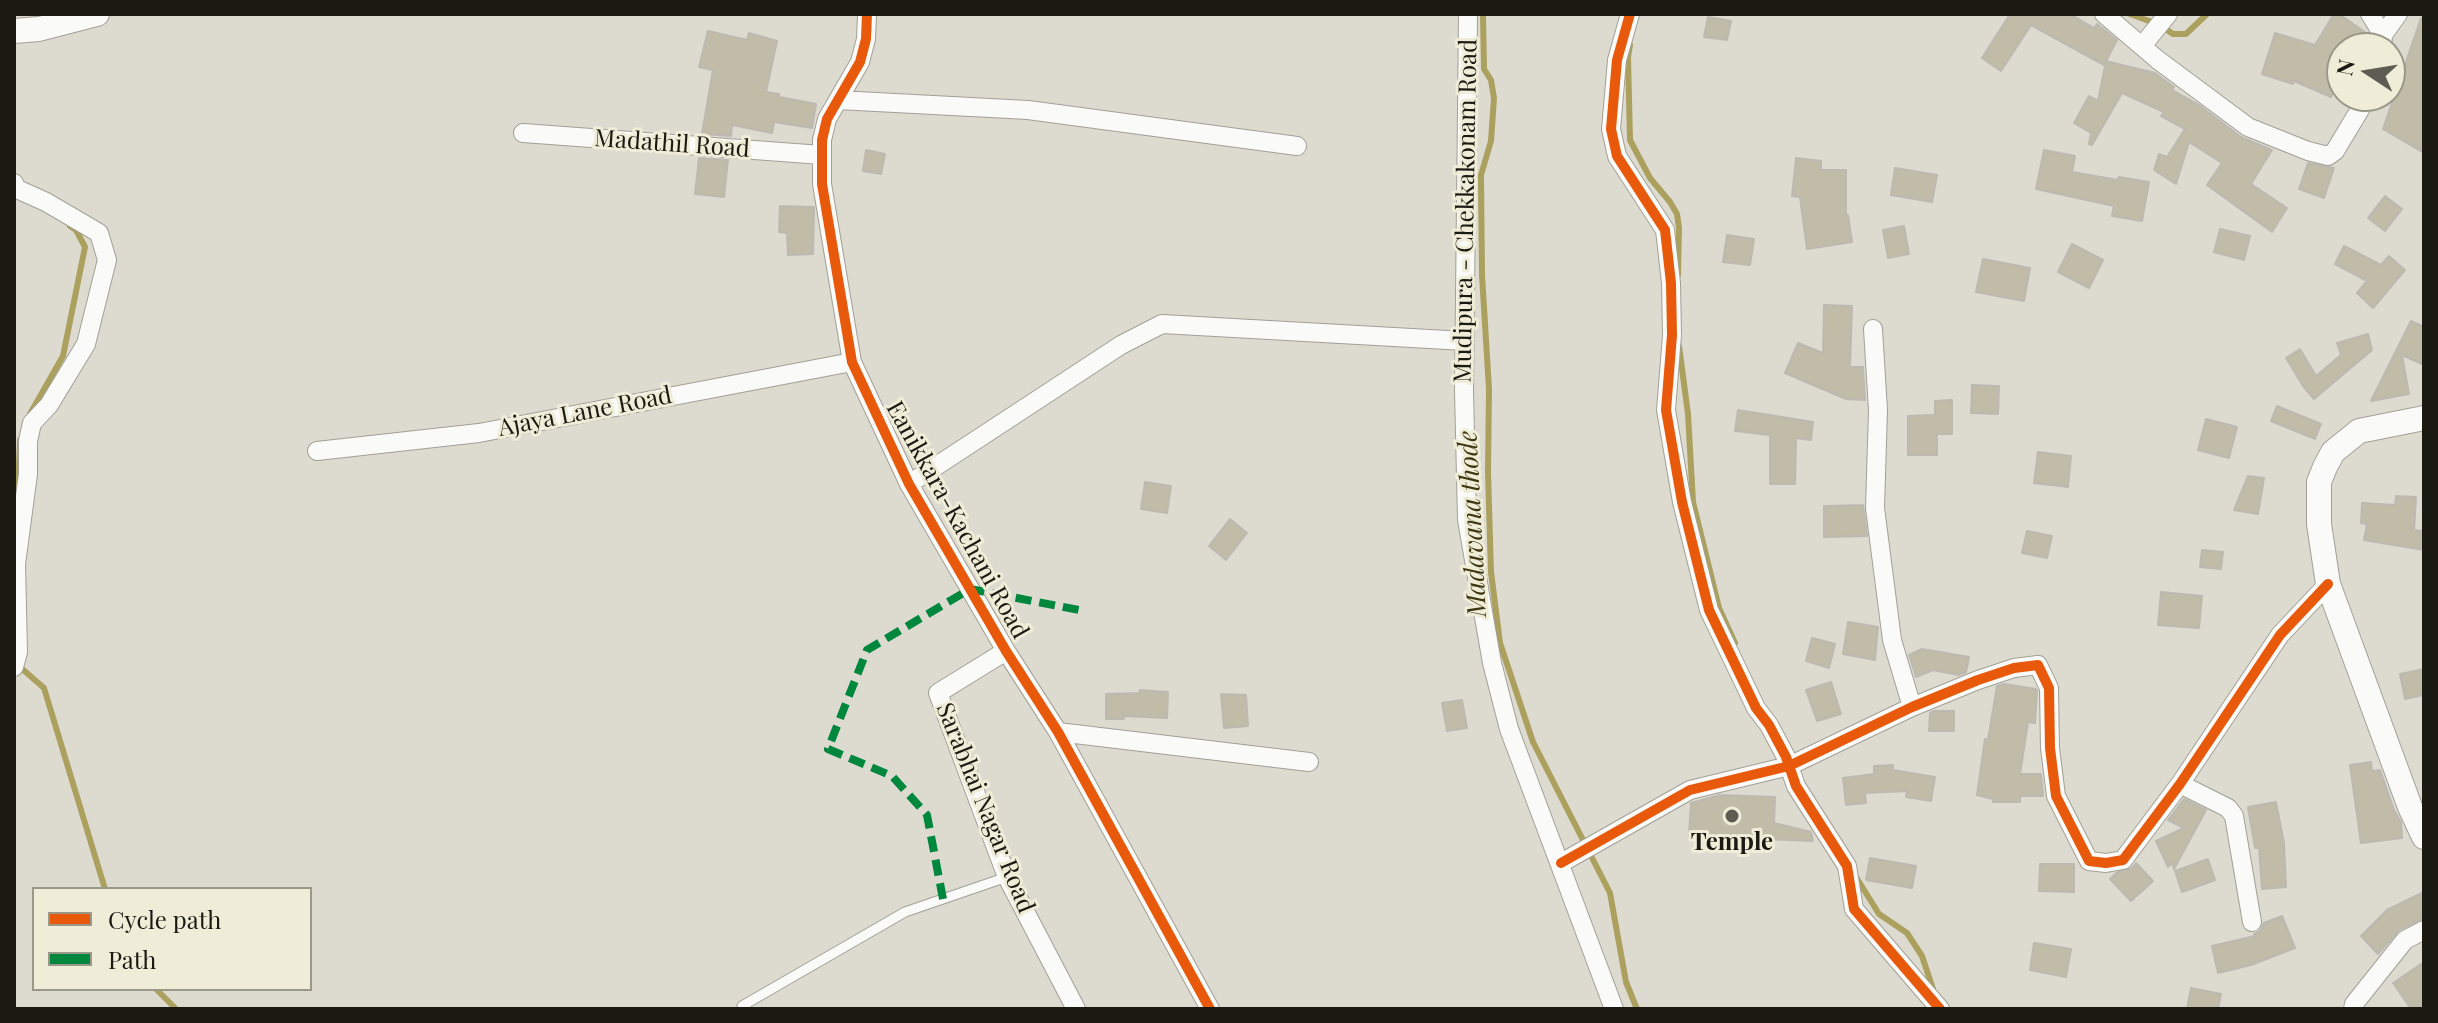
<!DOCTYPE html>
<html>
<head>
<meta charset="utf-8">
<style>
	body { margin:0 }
	#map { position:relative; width:2438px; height:1023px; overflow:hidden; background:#dddbd0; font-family:"Playfair Display",serif }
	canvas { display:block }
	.frame { position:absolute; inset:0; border:16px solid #1a1912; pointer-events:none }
	.legend { position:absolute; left:32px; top:887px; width:280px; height:104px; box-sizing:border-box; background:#efecd8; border:2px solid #9a9889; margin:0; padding:10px 14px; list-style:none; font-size:24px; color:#1a1912 }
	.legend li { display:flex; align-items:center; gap:16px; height:40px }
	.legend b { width:40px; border:2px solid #9a9889 }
	.north { position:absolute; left:2326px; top:32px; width:80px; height:80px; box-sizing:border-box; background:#efecd8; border:2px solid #9a9889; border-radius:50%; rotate:282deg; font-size:22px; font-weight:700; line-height:32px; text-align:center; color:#1a1912 }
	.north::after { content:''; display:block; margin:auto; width:28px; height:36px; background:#5e5d54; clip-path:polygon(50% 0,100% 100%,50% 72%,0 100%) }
</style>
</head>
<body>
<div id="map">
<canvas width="2438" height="1023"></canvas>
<div class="frame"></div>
<ul class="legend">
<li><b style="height:10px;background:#e8590c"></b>Cycle path</li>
<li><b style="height:10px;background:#00873e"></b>Path</li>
</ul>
<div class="north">N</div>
</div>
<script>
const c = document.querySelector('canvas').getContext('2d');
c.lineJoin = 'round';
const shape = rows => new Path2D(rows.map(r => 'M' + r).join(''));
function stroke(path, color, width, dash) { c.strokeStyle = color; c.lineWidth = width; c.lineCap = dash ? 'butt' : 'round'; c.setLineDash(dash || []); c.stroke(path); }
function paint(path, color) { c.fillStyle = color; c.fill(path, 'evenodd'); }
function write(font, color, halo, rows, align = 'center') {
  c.font = font + ' "Playfair Display",serif'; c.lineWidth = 6; c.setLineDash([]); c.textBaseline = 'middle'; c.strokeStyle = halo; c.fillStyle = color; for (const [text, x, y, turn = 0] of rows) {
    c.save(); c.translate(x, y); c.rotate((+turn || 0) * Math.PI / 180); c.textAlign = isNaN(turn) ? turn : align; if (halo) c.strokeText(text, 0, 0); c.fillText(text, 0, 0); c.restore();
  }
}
const stream = shape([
	[1483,14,1484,69,1491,80,1494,98,1491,141,1481,175,1482,275,1489,389,1488,472,1491,572,1500,643,1533,742,1610,893,1626,982,1637,1009],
	[2130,14,2160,25,2173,34,2186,34,2207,14],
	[1630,45,1628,57,1630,140,1650,178,1670,202,1677,214,1679,228,1678,275],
	[1679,346,1688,414,1693,502,1719,608,1735,643],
	[30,414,63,356,85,247,76,230,70,226],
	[18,488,20,440],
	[20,667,44,688,105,889],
	[1856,877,1879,914,1907,933,1922,956,1933,989],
	[156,989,176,1009]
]);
const building = shape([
	[2010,14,2070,14,2094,28,2097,24,2117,40,2104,65,2031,25,2001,71,1982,58,2010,14],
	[2334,14,2339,14,2369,35,2361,48,2342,48,2342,88,2336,85,2331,97,2294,81,2293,84,2262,74,2275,33,2315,45,2334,14],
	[1708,17,1731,21,1727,40,1704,37,1708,17],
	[2421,18,2424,18,2424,153,2383,129,2421,18],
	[708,31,747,40,749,33,777,41,766,92,779,94,779,97,816,104,812,128,774,122,772,133,732,125,731,136,702,134,713,70,699,67,708,31],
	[2106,61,2155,73,2174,87,2172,90,2199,105,2241,137,2272,150,2251,184,2287,208,2272,232,2207,185,2222,163,2189,142,2176,184,2154,170,2159,154,2167,157,2185,129,2161,116,2164,112,2122,93,2092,145,2089,144,2091,133,2074,123,2089,96,2098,101,2106,61],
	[866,150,885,154,881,174,863,171,866,150],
	[2044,150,2075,156,2072,172,2118,180,2119,177,2149,182,2142,221,2112,216,2114,206,2036,189,2044,150],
	[699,158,728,160,724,197,695,194,699,158],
	[1796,158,1821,161,1821,170,1846,170,1846,215,1848,215,1852,242,1807,249,1800,197,1792,196,1796,158],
	[2308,163,2334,168,2324,198,2299,189,2308,163],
	[1895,168,1937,175,1932,202,1891,195,1895,168],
	[2385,196,2402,209,2385,231,2368,218,2385,196],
	[780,206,814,207,813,254,788,255,787,233,779,232,780,206],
	[1904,226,1909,254,1888,258,1883,230,1904,226],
	[2220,229,2250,236,2244,260,2214,252,2220,229],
	[1727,235,1754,239,1750,265,1723,262,1727,235],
	[2072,244,2103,260,2089,288,2058,272,2072,244],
	[2344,246,2381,265,2389,256,2405,270,2373,308,2357,293,2367,281,2335,264,2344,246],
	[1983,259,2030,268,2024,301,1976,292,1983,259],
	[1824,305,1852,306,1850,367,1863,367,1865,400,1846,399,1785,373,1798,343,1823,353,1824,305],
	[2411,321,2424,327,2424,365,2402,355,2409,394,2371,401,2411,321],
	[2368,334,2372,350,2314,399,2303,386,2286,358,2300,349,2316,376,2341,355,2337,343,2368,334],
	[1972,385,1999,386,1998,414,1971,413,1972,385],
	[1952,400,1952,434,1937,434,1937,455,1908,455,1908,416,1935,415,1935,401,1952,400],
	[2277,406,2321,424,2315,439,2271,421,2277,406],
	[1738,410,1813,422,1811,440,1796,438,1795,484,1770,484,1770,435,1735,431,1738,410],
	[2206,419,2237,427,2229,458,2198,450,2206,419],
	[2038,452,2071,456,2068,487,2034,483,2038,452],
	[2248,476,2264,478,2258,514,2234,510,2248,476],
	[1145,482,1171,486,1167,513,1141,509,1145,482],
	[2396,496,2416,497,2414,530,2424,531,2424,550,2364,540,2367,524,2361,523,2362,503,2395,505,2396,496],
	[1863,505,1867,536,1824,537,1824,506,1863,505],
	[1230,519,1247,533,1226,560,1209,546,1230,519],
	[2027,531,2052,536,2047,558,2022,553,2027,531],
	[2202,550,2223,552,2221,569,2200,567,2202,550],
	[2161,592,2202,596,2199,628,2158,625,2161,592],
	[1848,622,1878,627,1875,660,1843,654,1848,622],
	[1812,638,1835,644,1829,668,1806,661,1812,638],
	[1922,649,1969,657,1966,672,1959,675,1933,670,1916,677,1909,655,1922,649],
	[2424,669,2424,695,2405,699,2400,674,2424,669],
	[1831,682,1841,714,1817,721,1806,690,1831,682],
	[2004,684,2036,689,2037,691,2035,723,2028,722,2020,774,2041,774,2043,796,2020,796,2020,802,1993,802,1993,799,1977,795,1985,739,1988,740,1997,686,2004,684],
	[1140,690,1168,692,1167,718,1123,716,1124,719,1106,719,1106,694,1139,693,1140,690],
	[1221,694,1246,695,1248,726,1224,728,1221,694],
	[1462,700,1467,728,1447,731,1442,703,1462,700],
	[1934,711,1954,711,1954,731,1929,731,1930,713,1934,711],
	[2371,762,2372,771,2380,770,2394,810,2401,822,2402,838,2361,843,2350,765,2371,762],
	[1893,765,1893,770,1935,777,1931,801,1906,797,1907,791,1865,793,1866,803,1846,805,1843,778,1874,774,1874,766,1893,765],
	[1720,795,1775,797,1774,823,1811,832,1813,841,1689,836,1691,803,1720,795],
	[2184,799,2206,810,2174,869,2172,863,2168,867,2156,841,2184,828,2168,820,2184,799],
	[2276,802,2284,843,2286,887,2262,889,2259,848,2255,848,2248,807,2276,802],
	[1870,858,1916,866,1912,888,1866,880,1870,858],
	[2208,859,2215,880,2182,892,2175,871,2208,859],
	[2136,863,2153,881,2131,901,2110,879,2116,873,2132,868,2136,863],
	[2040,864,2074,864,2074,892,2039,891,2040,864],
	[2424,892,2424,918,2399,930,2378,954,2361,936,2387,910,2424,892],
	[2282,916,2295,948,2251,965,2218,973,2212,946,2255,936,2254,934,2260,931,2264,923,2282,916],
	[2034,943,2071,949,2066,977,2030,970,2034,943],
	[2424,962,2424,1009,2411,1009,2393,983,2424,962],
	[2191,988,2221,994,2218,1009,2187,1009,2191,988]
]);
const service = shape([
	[742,1006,905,912,1007,877]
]);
const minor = shape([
	[867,14,866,39,860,62,827,119,822,140,822,184,852,362,909,484,1006,651,1058,732,1210,1009],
	[1468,14,1464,391,1467,520,1492,663,1509,729,1614,1009],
	[1630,14,1617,60,1611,129,1617,156,1665,230,1671,283,1672,335,1666,410,1682,502,1709,610,1756,708,1769,725,1786,757,1796,786,1847,866,1854,909,1940,1009],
	[2104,14,2158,60,2248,127,2308,151,2328,156,2335,151,2368,96],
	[2370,14,2383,35],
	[2142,46,2168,14],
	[2382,48,2383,35,2398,14],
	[838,100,1028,110,1297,146],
	[523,133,822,155],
	[14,183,17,189,46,202,99,233,107,260,86,344,49,405,32,423,28,441,28,474,16,564,18,652,14,667],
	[1873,329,1878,410,1875,508,1892,640,1912,707],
	[317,451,479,433,852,362],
	[909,484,1121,345,1162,324,1465,341],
	[1006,651,938,693,1007,877,1076,1009],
	[1058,732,1309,762],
	[2180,784,2228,808,2234,816,2252,922],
	[1561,863,1690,790,1789,766,1912,707,1978,680,2014,668,2038,665,2049,688,2050,748,2056,796,2089,861,2106,863,2123,860,2180,784,2280,635,2328,584],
	[2353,1009,2354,1004,2405,940,2424,930]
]);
const secondary = shape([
	[14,31,39,29,97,14],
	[2424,418,2359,431,2333,452,2325,467,2319,482,2319,524,2328,584,2410,807,2424,837]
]);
const quiet = shape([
	[943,899,927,815,892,776,828,749,867,650,970,589,1079,610]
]);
const cycleway = shape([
	[867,14,866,39,860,62,827,119,822,140,822,184,852,362,909,484,1006,651,1058,732,1210,1009],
	[1630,14,1617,60,1611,129,1617,156,1665,230,1671,283,1672,335,1666,410,1682,502,1709,610,1756,708,1769,725,1786,757,1796,786,1847,866,1854,909,1940,1009],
	[1561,863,1690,790,1789,766,1912,707,1978,680,2014,668,2038,665,2049,688,2050,748,2056,796,2089,861,2106,863,2123,860,2180,784,2280,635,2328,584]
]);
const markers = [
	[1732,816,8,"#5e5d54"]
];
const streetNames = [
	["Madathil Road",672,144,4],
	["Mudipura - Chekkakonam Road",1466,211,-89],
	["Ajaya Lane Road",585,412,-11],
	["Eanikkara-Kachani Road",957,520,61],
	["Sarabhai Nagar Road",985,808,68]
];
const poiNames = [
	["Temple",1732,843]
];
const waterNames = [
	["Madavana thode",1473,524,-93]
];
stroke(stream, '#aba05e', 6);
paint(building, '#c0bca7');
stroke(building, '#bbb9b1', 2);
stroke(service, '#a1a097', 11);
stroke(minor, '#a1a097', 20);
stroke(secondary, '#a1a097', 26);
stroke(service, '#fafaf8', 9);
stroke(minor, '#fafaf8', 18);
stroke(secondary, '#fafaf8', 24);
stroke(quiet, '#00873e', 8, [16, 8]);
stroke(cycleway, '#e8590c', 10);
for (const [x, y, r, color] of markers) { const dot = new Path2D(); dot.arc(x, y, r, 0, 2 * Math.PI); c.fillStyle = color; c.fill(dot); stroke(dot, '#efecd8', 3); }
write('24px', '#1a1912', '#efecd8', streetNames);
write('bold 24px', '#1a1912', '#efecd8', poiNames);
write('italic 26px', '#3d3611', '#efecd8', waterNames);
</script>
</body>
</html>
